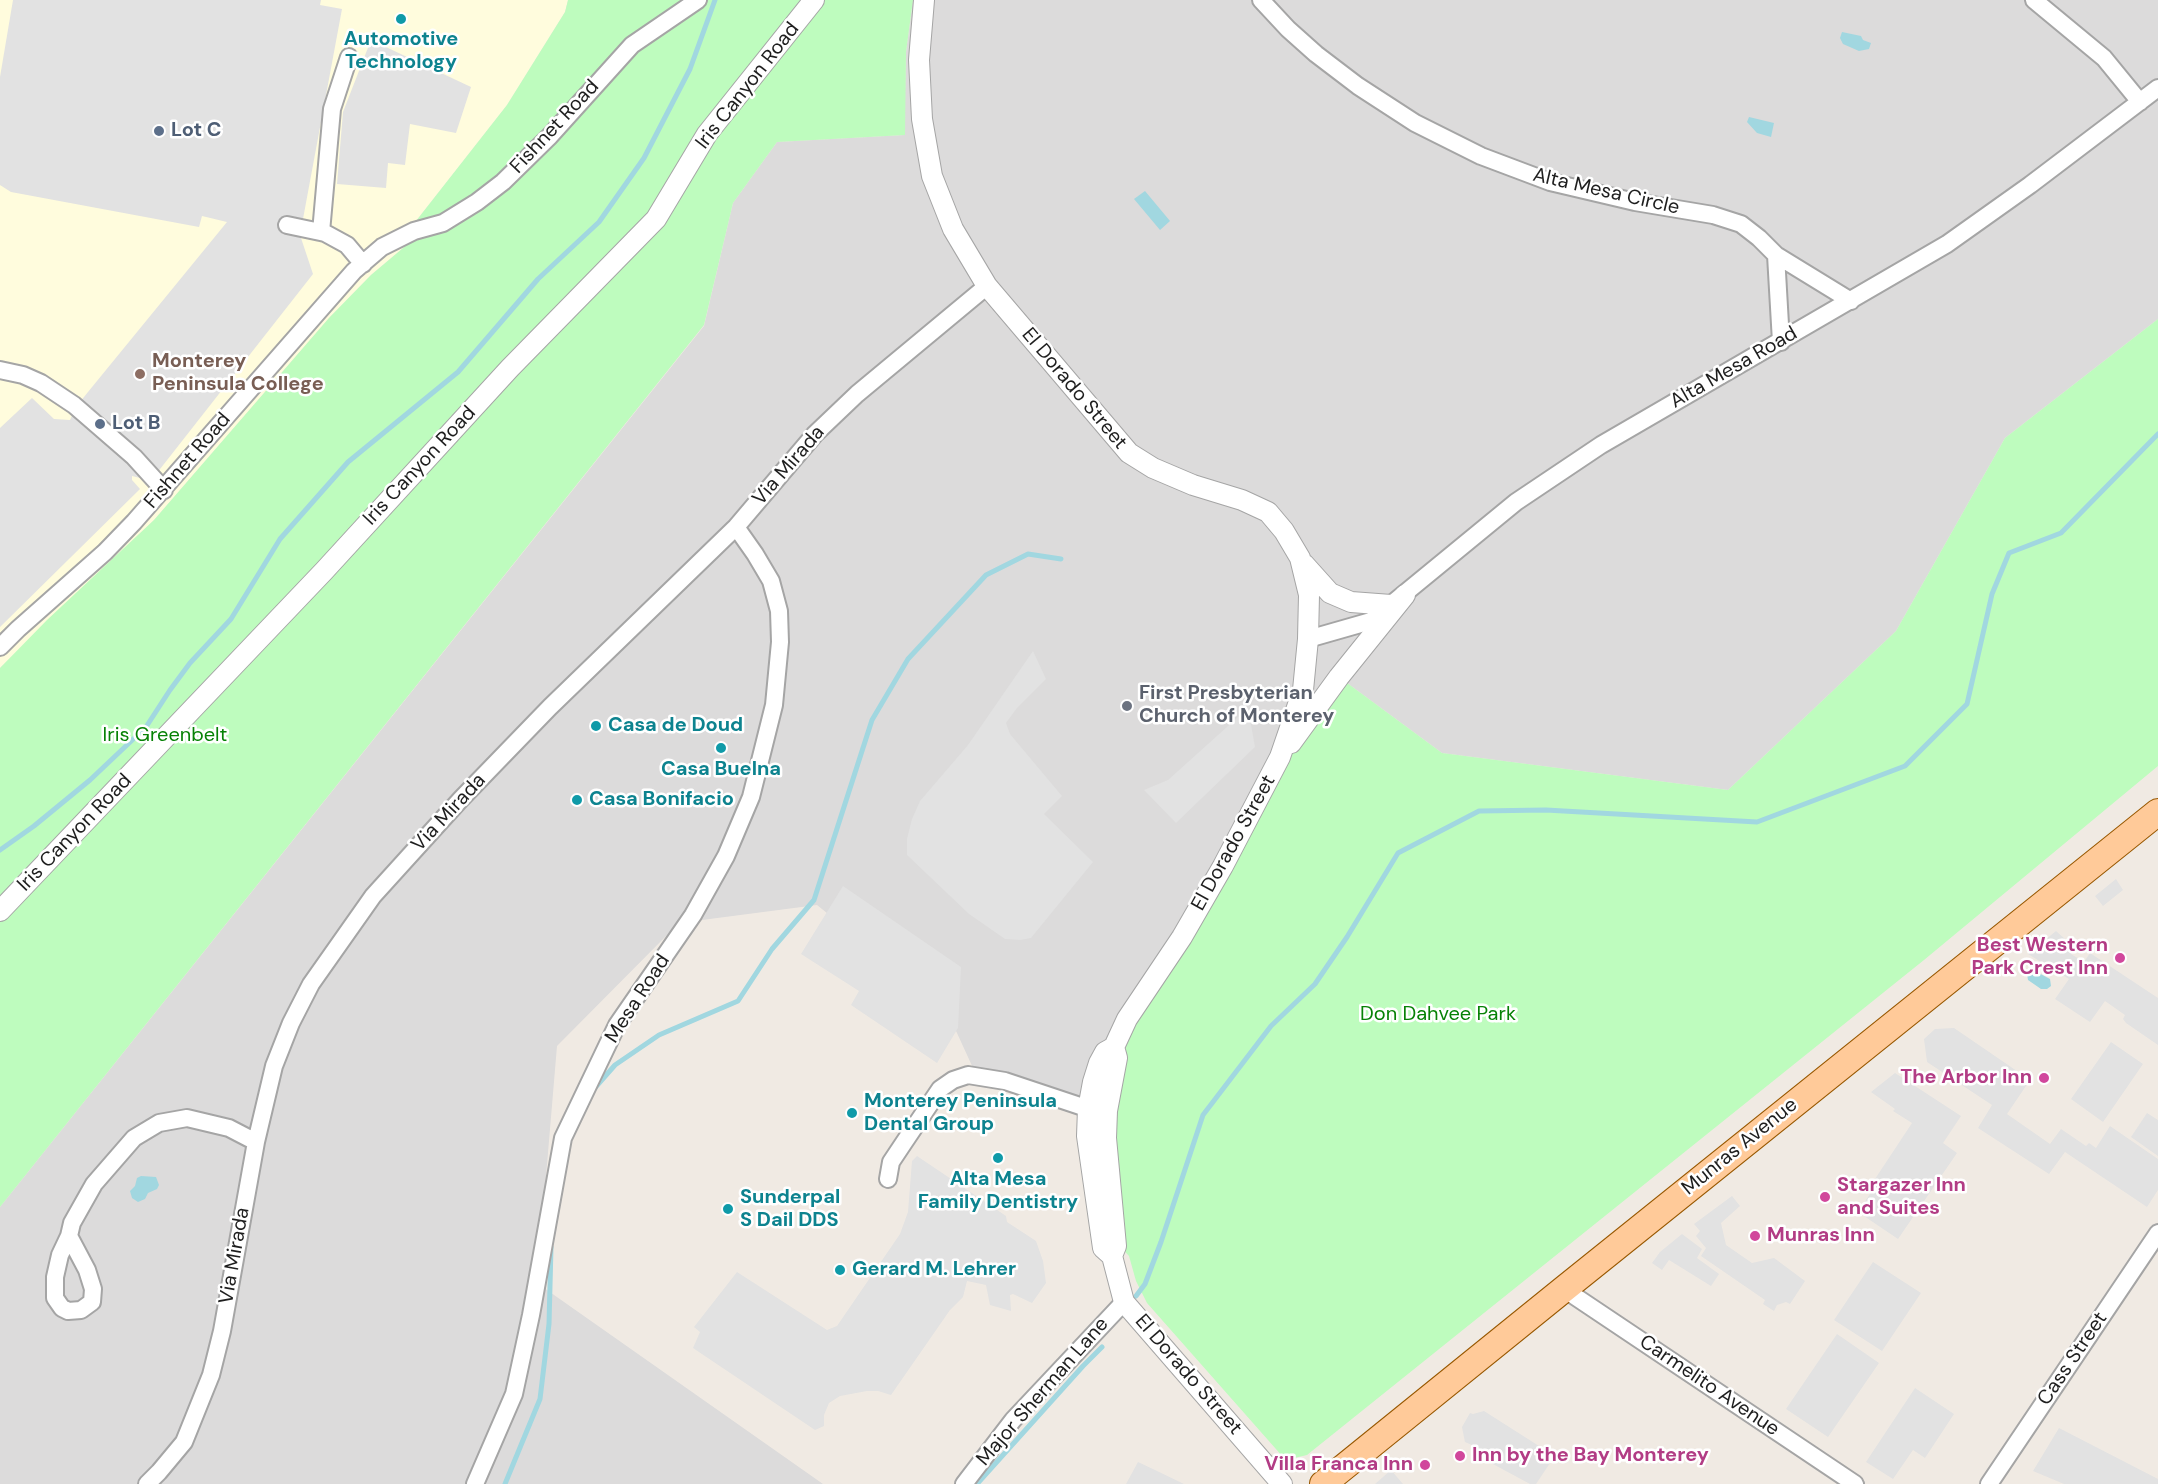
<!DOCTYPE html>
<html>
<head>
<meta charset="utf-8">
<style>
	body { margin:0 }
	canvas { display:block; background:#f0eae3 }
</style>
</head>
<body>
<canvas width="2158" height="1484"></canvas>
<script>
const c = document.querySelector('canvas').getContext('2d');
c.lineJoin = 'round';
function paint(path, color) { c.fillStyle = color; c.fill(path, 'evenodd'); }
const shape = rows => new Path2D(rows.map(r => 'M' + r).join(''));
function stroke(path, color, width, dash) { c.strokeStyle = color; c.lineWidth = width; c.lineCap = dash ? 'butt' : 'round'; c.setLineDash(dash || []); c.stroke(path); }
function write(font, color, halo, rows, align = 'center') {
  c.font = font + ' "DM Sans",sans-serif'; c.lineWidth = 5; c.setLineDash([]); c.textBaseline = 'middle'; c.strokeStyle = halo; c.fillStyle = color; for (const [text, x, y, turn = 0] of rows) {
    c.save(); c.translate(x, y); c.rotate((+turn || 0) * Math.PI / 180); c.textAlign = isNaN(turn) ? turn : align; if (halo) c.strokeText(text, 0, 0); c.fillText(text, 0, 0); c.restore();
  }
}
const residential = shape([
	[913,0,2158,0,2158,319,2005,438,1896,631,1728,790,1442,753,1339,677,1096,1110,973,1068,946,1009,817,905,679,923,557,1046,537,1283,823,1484,0,1484,0,1207,704,326,733,203,777,142,904,135,906,52]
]);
const education = shape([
	[0,0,568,0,565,12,507,105,416,221,409,243,371,275,329,318,154,520,0,668]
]);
const park = shape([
	[568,0,913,0,906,52,905,135,777,142,733,203,704,325,0,1207,0,668,47,620,154,520,329,318,371,275,409,243,416,221,507,105,565,12],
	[2158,319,2158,766,1924,960,1307,1455,1294,1458,1283,1457,1147,1303,1136,1281,1129,1256,1109,1235,1109,1060,1280,758,1339,677,1442,753,1728,790,1896,631,2005,438]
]);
const parking = shape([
	[13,0,321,0,320,5,342,9,300,235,313,274,153,478,146,485,140,478,132,476,132,480,140,489,0,627,0,428,32,398,54,419,70,420,76,407,88,392,227,222,202,216,199,227,11,192,0,185,0,77],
	[371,40,471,87,456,133,410,124,405,165,388,163,386,188,337,184,343,112],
	[1033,651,1046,679,1017,708,1006,723,1010,734,1062,796,1044,814,1093,862,1031,938,1020,940,1005,939,969,914,907,855,907,839,912,819,920,801,968,745],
	[1248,708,1255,747,1176,823,1144,790,1168,780],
	[2116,879,2123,890,2103,906,2095,896],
	[843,886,961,967,958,1028,937,1063,851,1005,859,991,801,954],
	[2056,931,2075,948,2071,954,2084,962,2090,953,2158,998,2158,1045,2126,1023,2123,1019,2125,1015,2105,1001,2090,1022,2055,999,2069,979,2028,954],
	[1954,1028,2030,1080,2007,1114,2050,1144,2061,1129,2086,1146,2089,1143,2096,1148,2110,1126,2158,1159,2158,1190,2147,1207,2065,1152,2049,1174,1978,1128,1992,1105,1927,1062,1924,1039,1935,1029],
	[2111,1042,2143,1064,2103,1122,2071,1099],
	[1895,1073,1961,1116,1943,1143,1957,1153,1898,1239,1858,1212,1878,1182,1875,1179,1912,1123,1893,1111,1895,1109,1871,1092],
	[2147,1113,2158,1120,2158,1156,2131,1137],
	[917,1156,1006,1216,1007,1222,1036,1241,1043,1261,1046,1283,1032,1303,1013,1294,1010,1295,1011,1311,990,1305,986,1285,967,1281,963,1297,950,1310,891,1395,878,1391,867,1391,840,1396,829,1403,824,1415,824,1426,815,1430,693,1348,700,1332,694,1327,737,1272,827,1330,837,1326,900,1234,908,1212,912,1161],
	[1732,1196,1740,1206,1721,1223,1726,1245,1752,1263,1774,1258,1805,1281,1790,1304,1786,1302,1777,1305,1774,1311,1763,1304,1765,1300,1701,1256,1706,1248,1696,1236,1700,1231,1694,1224],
	[1682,1234,1702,1249,1697,1258,1719,1274,1711,1286,1669,1260,1662,1270,1652,1263,1660,1252],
	[1873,1262,1921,1293,1882,1351,1834,1320],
	[1837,1334,1879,1363,1828,1437,1786,1409],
	[1915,1388,1954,1414,1925,1458,1913,1450,1893,1479,1866,1462],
	[1484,1411,1550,1453,1552,1460,1536,1484,1530,1484,1491,1463,1488,1452,1479,1454,1473,1448,1474,1446,1465,1442,1462,1427,1470,1413,1473,1414],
	[2059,1428,2158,1479,2158,1484,2064,1484,2033,1471],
	[1138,1462,1155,1470,1184,1484,1126,1484],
	[1391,1470,1403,1484,1375,1484]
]);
const water = shape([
	[1842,32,1861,36,1863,40,1871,43,1869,49,1859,51,1843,44,1840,38],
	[1749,117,1774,123,1771,137,1757,133,1747,122],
	[1145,191,1170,221,1160,230,1134,199],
	[2033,970,2050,979,2051,986,2047,989,2041,989,2028,980,2027,974],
	[141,1176,156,1177,159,1185,157,1189,148,1193,145,1199,138,1202,132,1198,130,1191,135,1186,137,1178]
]);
const stream = shape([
	[0,850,34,826,90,780,146,727,170,690,190,663,231,619,280,539,348,462,458,372,538,279,599,222,644,158,690,69,715,0],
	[593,1090,615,1065,659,1035,738,1001,772,949,814,900,872,720,908,659,986,575,1028,554,1061,559],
	[1136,1296,1145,1284,1161,1242,1203,1115,1271,1026,1315,984,1347,937,1398,853,1479,811,1546,810,1757,822,1905,766,1967,704,1992,594,2009,553,2061,533,2158,434],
	[505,1484,540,1399,549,1324,551,1247],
	[977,1484,1083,1366,1102,1347]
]);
const minor = shape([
	[1261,0,1288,29,1316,54,1358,86,1415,123,1481,156,1550,182,1635,202,1713,215,1741,224,1759,238,1776,255,1851,301],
	[2034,0,2104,58,2140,102],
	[287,225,325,233,347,245,363,264],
	[321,232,332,109,349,57],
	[1776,255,1781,342],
	[0,370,23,375,41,383,74,405,134,457,164,490],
	[1308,639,1371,621,1516,502,1601,445,1947,244,2030,185,2158,88],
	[0,647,18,629,105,552,134,522,354,271,382,247,414,231,443,223,477,202,503,182,550,136,632,45,698,0],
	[888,1179,891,1162,903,1144,940,1089,953,1080,968,1075,1005,1081,1092,1110,1097,1113],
	[69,1236,87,1270,93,1289,92,1302,81,1310,68,1311,62,1308,55,1298,55,1277,60,1255,69,1236,72,1223,94,1184,134,1138,159,1123,187,1118,229,1128,256,1142],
	[1564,1289,1855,1484],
	[147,1484,159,1472,184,1442,211,1375,222,1331,256,1142,274,1066,291,1023,311,984,373,896,460,800,550,707,736,527,815,434,857,394,987,286],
	[475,1484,514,1394,531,1315,563,1138,617,1025,693,915,726,856,751,797,774,705,780,642,779,611,771,581,755,554,736,527],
	[964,1484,1013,1420,1124,1302],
	[1989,1484,2158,1233]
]);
const tertiary = shape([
	[924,0,919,60,922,119,932,176,953,229,987,286,1129,453,1153,468,1193,485,1242,500,1268,512,1284,531,1300,558,1309,595,1308,639,1303,690,1280,757,1223,866,1182,937,1127,1019,1114,1047,1105,1052,1099,1063,1093,1082,1088,1109,1087,1136,1103,1248,1112,1256,1124,1302,1282,1484],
	[1304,564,1330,593,1351,602,1391,605],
	[1291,743,1339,677,1405,595],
	[0,911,324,571,510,368,656,219,707,134,814,0],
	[1112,1256,1116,1246,1106,1138,1107,1111,1117,1058,1114,1047]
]);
const primary = shape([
	[1323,1484,1564,1289,2158,812]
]);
const markers = [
	[401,19,6,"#0f9aa8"],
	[159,131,6,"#5c6f8a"],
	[140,374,6,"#8d6e63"],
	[100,424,6,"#5c6f8a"],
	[1127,706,6,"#6b7280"],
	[596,726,6,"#0f9aa8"],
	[721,748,6,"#0f9aa8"],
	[577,800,6,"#0f9aa8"],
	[2120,958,6,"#d1479c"],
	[2044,1078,6,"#d1479c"],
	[852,1113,6,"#0f9aa8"],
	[998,1158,6,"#0f9aa8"],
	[1825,1197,6,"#d1479c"],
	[728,1209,6,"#0f9aa8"],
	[1755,1236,6,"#d1479c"],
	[840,1270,6,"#0f9aa8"],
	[1460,1456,6,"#d1479c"],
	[1425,1465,6,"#d1479c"]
];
const cultureNames = [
	["Automotive",401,40,"center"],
	["Technology",401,63,"center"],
	["Casa de Doud",608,726],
	["Casa Buelna",721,770,"center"],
	["Casa Bonifacio",589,800],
	["Monterey Peninsula",864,1102],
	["Dental Group",864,1125],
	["Alta Mesa",998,1180,"center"],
	["Family Dentistry",998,1203,"center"],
	["Sunderpal",740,1198],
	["S Dail DDS",740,1221],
	["Gerard M. Lehrer",852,1270]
];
const streetNames = [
	["Iris Canyon Road",748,86,-52],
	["Fishnet Road",555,127,-47],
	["Alta Mesa Circle",1606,192,13],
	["Alta Mesa Road",1734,368,-30],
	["El Dorado Street",1074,389,50],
	["Fishnet Road",188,461,-49],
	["Iris Canyon Road",420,466,-47],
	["Via Mirada",789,466,-49],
	["Via Mirada",449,813,-47],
	["Iris Canyon Road",75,833,-46],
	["El Dorado Street",1234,843,-61],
	["Mesa Road",638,999,-57],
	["Munras Avenue",1740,1147,-39],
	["Via Mirada",235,1256,-80],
	["Cass Street",2073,1359,-56],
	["El Dorado Street",1188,1375,49],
	["Carmelito Avenue",1709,1386,34],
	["Major Sherman Lane",1043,1392,-49]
];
const serviceNames = [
	["Lot C",171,131],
	["Lot B",112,424]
];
const educationNames = [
	["Monterey",152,362],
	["Peninsula College",152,385]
];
const worshipNames = [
	["First Presbyterian",1139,694],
	["Church of Monterey",1139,717]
];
const parkNames = [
	["Iris Greenbelt",165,736],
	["Don Dahvee Park",1438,1015]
];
const hotelNames = [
	["Best Western",2108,946],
	["Park Crest Inn",2108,969],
	["The Arbor Inn",2032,1078],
	["Stargazer Inn",1837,1186,"left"],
	["and Suites",1837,1209,"left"],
	["Munras Inn",1767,1236,"left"],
	["Inn by the Bay Monterey",1472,1456,"left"],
	["Villa Franca Inn",1413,1465]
];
paint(residential, '#dcdbdb');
paint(education, '#fffcdd');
paint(park, '#befcbe');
paint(parking, '#e2e2e2');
paint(water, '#a1d7e0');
stroke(stream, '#a1d7e0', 5);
stroke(minor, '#a5a5a5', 20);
stroke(tertiary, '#a5a5a5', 22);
stroke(primary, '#985800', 28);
stroke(minor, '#fff', 16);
stroke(tertiary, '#fff', 20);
stroke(primary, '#ffca99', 26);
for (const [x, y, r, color] of markers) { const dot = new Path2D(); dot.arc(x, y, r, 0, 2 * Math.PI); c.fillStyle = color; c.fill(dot); stroke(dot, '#fff', 2); }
write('bold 20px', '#0d838f', '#fff', cultureNames, 'left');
write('20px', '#1e1e1e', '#fff', streetNames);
write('bold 20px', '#4e5e75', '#fff', serviceNames, 'left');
write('bold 20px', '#785e54', '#fff', educationNames, 'left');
write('bold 20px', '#5b616d', '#fff', worshipNames, 'left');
write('20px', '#078206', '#fff', parkNames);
write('bold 20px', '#b23c85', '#fff', hotelNames, 'right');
</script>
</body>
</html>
